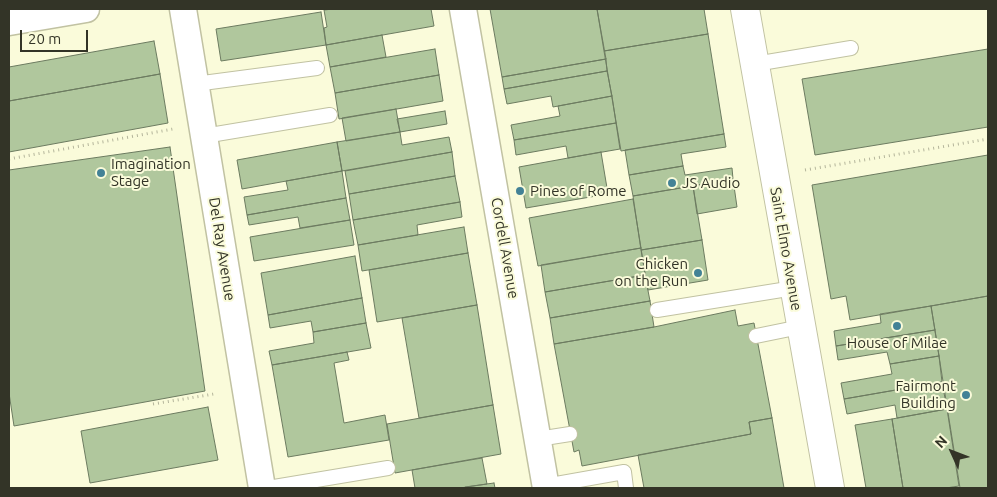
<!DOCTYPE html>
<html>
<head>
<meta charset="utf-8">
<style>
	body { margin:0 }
	#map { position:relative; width:997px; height:497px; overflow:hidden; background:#fafbda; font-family:Ubuntu,sans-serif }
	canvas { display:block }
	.frame { position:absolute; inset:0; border:10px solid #333427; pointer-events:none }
	.north { position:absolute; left:927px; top:427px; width:50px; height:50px; -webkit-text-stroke:4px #fafbda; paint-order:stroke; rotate:313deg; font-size:14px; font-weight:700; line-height:20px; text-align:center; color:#333427 }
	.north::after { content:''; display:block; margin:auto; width:18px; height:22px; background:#333427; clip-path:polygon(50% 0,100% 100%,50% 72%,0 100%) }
	.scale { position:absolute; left:20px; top:30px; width:68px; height:22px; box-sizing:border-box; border:2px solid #333427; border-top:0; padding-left:6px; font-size:15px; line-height:18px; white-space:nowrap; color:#333427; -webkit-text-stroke:4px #fafbda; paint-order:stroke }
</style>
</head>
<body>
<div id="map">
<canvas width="997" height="497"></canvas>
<div class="frame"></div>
<div class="north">N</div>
<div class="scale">20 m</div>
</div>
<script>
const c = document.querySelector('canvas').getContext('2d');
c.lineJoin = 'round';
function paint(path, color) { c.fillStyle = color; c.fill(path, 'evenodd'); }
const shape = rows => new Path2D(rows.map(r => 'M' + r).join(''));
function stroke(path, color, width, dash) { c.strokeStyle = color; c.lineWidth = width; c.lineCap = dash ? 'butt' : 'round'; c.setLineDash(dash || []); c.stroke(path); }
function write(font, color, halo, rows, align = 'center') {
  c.font = font + ' Ubuntu,sans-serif'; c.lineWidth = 4; c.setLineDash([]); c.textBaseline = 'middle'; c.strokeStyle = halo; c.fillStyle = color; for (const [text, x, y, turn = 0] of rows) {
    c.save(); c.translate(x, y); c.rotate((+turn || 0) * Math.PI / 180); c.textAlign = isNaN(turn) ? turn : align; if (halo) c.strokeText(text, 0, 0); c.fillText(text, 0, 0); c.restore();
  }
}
const building = shape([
	[333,9,431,9,434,26,326,45,324,28,327,27,324,10,333,9],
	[490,9,597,9,606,59,502,77,490,9],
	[597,9,704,9,708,34,604,51,597,9],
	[321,12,326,45,221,61,216,29,321,12],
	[708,34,724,134,621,151,604,51,708,34],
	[382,35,386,57,330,67,326,45,382,35],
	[154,41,160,74,9,101,9,67,154,41],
	[435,49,439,75,335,93,330,67,435,49],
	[988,49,988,127,815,155,802,79,988,49],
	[606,59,607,71,504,89,502,77,606,59],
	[607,71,612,96,553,107,551,96,507,104,504,89,607,71],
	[160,74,168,123,9,152,9,101,160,74],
	[439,75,443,101,339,119,335,93,439,75],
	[612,96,616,123,514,140,511,125,560,116,558,106,612,96],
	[396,109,400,132,346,141,342,118,396,109],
	[445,111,447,124,400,132,397,119,445,111],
	[616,123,620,149,568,158,566,146,516,155,514,140,616,123],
	[400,132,402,145,449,137,452,152,342,171,337,142,400,132],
	[724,134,726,147,681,154,683,166,629,175,625,150,724,134],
	[337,142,342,171,242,189,237,160,337,142],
	[170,147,205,391,14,426,9,393,9,170,170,147],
	[452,152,455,176,349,194,345,171,452,152],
	[601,152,608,194,526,208,519,167,601,152],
	[988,155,988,296,850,320,846,296,831,299,812,185,988,155],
	[683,166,685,175,732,168,733,179,633,196,629,175,683,166],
	[342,171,346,198,247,215,244,197,288,190,286,181,342,171],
	[455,176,460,202,353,220,349,194,455,176],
	[733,179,737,207,697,214,693,186,733,179],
	[693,186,702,240,641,250,633,196,693,186],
	[346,198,350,220,300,228,298,217,249,225,247,215,346,198],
	[633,199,641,248,538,266,529,218,633,199],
	[460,202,462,217,417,225,418,235,358,245,353,220,460,202],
	[350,220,354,245,254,261,250,237,350,220],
	[464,227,468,253,362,271,358,245,464,227],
	[702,240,708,280,648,290,641,250,702,240],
	[641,248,645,275,545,292,541,265,641,248],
	[468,253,477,305,377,322,369,270,468,253],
	[355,256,362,298,268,315,261,273,355,256],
	[645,275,650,301,550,318,545,292,645,275],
	[988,296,988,488,960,488,931,306,988,296],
	[362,298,366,323,313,332,311,321,270,328,268,315,362,298],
	[650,301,654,327,554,344,550,318,650,301],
	[477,305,493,405,419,418,402,318,477,305],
	[931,306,935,330,836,346,834,331,881,323,880,314,931,306],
	[735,310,738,326,754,323,772,418,749,422,751,434,582,466,579,450,574,452,554,344,654,327,735,310],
	[366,323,371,348,272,365,269,351,314,343,313,332,366,323],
	[935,330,939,356,890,364,887,352,838,360,836,346,935,330],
	[347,352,349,360,334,363,344,423,385,415,389,440,288,457,272,365,347,352],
	[939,356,942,382,844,399,841,383,892,374,890,364,939,356],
	[942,382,947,409,897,418,895,405,847,414,844,399,942,382],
	[493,405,501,454,395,473,387,424,493,405],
	[208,407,218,460,90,483,81,431,208,407],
	[947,409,959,486,946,488,903,488,892,419,947,409],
	[772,418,784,488,644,488,638,455,751,434,749,422,772,418],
	[892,419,903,488,866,488,855,425,892,419],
	[482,458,487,484,460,488,415,488,412,470,482,458],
	[494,483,495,488,465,488,465,487,494,483]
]);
const path = shape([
	[9,159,173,129],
	[805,170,988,139],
	[153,404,214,394]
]);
const lane = shape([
	[755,64,851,48],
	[195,84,317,68],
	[204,136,330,115],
	[657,310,794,288],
	[756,336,800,327],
	[538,439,570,434],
	[545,486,624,472,626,488],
	[268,488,388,468]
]);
const street = shape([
	[183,9,262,488],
	[463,9,546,488],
	[9,22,86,9]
]);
const secondary = shape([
	[745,9,830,488]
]);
const markers = [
	[101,173,5,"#438296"],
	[672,183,5,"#438296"],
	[520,191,5,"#438296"],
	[698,273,5,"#438296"],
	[897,326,5,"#438296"],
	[966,395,5,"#438296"]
];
const poiNames = [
	["Imagination",111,164],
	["Stage",111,181],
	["JS Audio",682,183],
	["Pines of Rome",530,191],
	["Chicken",688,264,"right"],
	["on the Run",688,281,"right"],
	["House of Milae",897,343,"center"],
	["Fairmont",956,386,"right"],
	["Building",956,403,"right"]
];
const streetNames = [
	["Cordell Avenue",505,248,80],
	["Del Ray Avenue",222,249,81],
	["Saint Elmo Avenue",786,249,80]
];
paint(building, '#b0c79d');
stroke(building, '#6c7b60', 1);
stroke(lane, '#c1c2a2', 16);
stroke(street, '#c1c2a2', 29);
stroke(secondary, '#c1c2a2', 30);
stroke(path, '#b4b59b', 3, [1, 4]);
stroke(lane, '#fff', 14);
stroke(street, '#fff', 26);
stroke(secondary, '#fff', 28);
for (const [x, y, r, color] of markers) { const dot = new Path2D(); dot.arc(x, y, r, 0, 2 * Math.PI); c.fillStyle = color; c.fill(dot); stroke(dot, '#fafbda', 2); }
write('15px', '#333427', '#fafbda', poiNames, 'left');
write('15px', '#333427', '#fafbda', streetNames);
</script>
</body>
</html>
